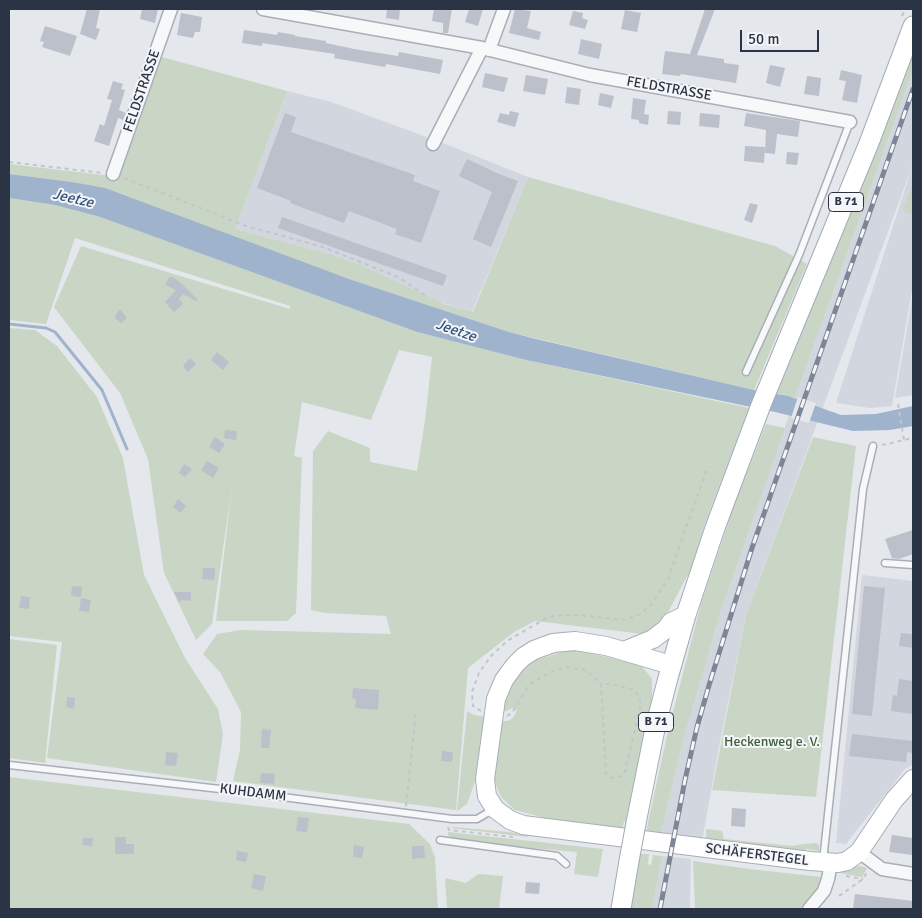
<!DOCTYPE html>
<html>
<head>
<meta charset="utf-8">
<style>
	body { margin:0 }
	#map { position:relative; width:922px; height:918px; overflow:hidden; background:#e4e7ec; font-family:Signika,sans-serif }
	canvas { display:block }
	.frame { position:absolute; inset:0; border:10px solid #2b3445; pointer-events:none }
	.scale { position:absolute; left:740px; top:30px; width:79px; height:22px; box-sizing:border-box; border:2px solid #2b3445; border-top:0; padding-left:6px; font-size:15px; line-height:18px; white-space:nowrap; color:#2b3445; -webkit-text-stroke:4px #f4f6f9; paint-order:stroke }
</style>
</head>
<body>
<div id="map">
<canvas width="922" height="918"></canvas>
<div class="frame"></div>
<div class="scale">50 m</div>
</div>
<script>
const c = document.querySelector('canvas').getContext('2d');
c.lineJoin = 'round';
function paint(path, color) { c.fillStyle = color; c.fill(path, 'evenodd'); }
const shape = rows => new Path2D(rows.map(r => 'M' + r).join(''));
function stroke(path, color, width, dash) { c.strokeStyle = color; c.lineWidth = width; c.lineCap = dash ? 'butt' : 'round'; c.setLineDash(dash || []); c.stroke(path); }
function write(font, color, halo, rows, align = 'center') {
  c.font = font + ' Signika,sans-serif'; c.lineWidth = 4; c.setLineDash([]); c.textBaseline = 'middle'; c.strokeStyle = halo; c.fillStyle = color; for (const [text, x, y, turn = 0] of rows) {
    c.save(); c.translate(x, y); c.rotate((+turn || 0) * Math.PI / 180); c.textAlign = isNaN(turn) ? turn : align; if (halo) c.strokeText(text, 0, 0); c.fillText(text, 0, 0); c.restore();
  }
}
const built = shape([
	[913,70,913,284,892,406,870,408,836,403,913,164,746,615,719,747,702,841,661,833,683,741,721,611,795,398],
	[287,91,331,102,443,143,528,177,472,312,430,299,361,265,330,254,235,229],
	[913,294,913,395,895,398],
	[862,575,913,581,913,764,905,769,846,844,836,843],
	[662,856,691,859,690,909,652,909]
]);
const green = shape([
	[913,40,913,70,795,398,775,393],
	[158,56,287,91,235,229,330,254,361,265,444,304,473,312,528,177,775,246,807,264,754,390,509,332,349,279,72,182,9,174,9,164,112,176],
	[913,182,913,215,903,211],
	[9,198,55,205,100,217,417,332,526,360,749,408,704,526,693,565,667,614,655,631,643,634,535,621,514,632,468,668,456,810,233,781,240,750,241,712,220,672,203,654,217,634,241,630,391,634,386,616,325,613,311,610,313,451,328,431,370,448,370,462,417,471,425,421,432,357,399,350,371,420,302,402,294,456,302,458,296,613,287,621,216,621,232,487,212,624,196,640,164,573,148,459,120,393,54,307,81,246,290,309,290,306,75,238,46,324,9,320],
	[9,328,35,330,57,346,97,397,123,458,144,575,185,658,218,709,223,734,216,782,47,758,62,642,9,636],
	[766,424,785,428,721,611,683,741,661,833,646,832,668,731,701,604,736,500],
	[813,437,856,446,816,797,712,790,746,615],
	[9,639,57,645,45,763,9,758],
	[572,649,641,665,652,679,652,701,627,821,624,821,622,831,553,820,515,810,501,797,495,782,493,758,499,721,508,721,514,717,517,710,512,708,506,711,501,710,506,694,512,680,535,660],
	[467,711,474,715,485,717,475,781,467,804,457,811],
	[9,777,409,824,430,844,435,857,438,909,9,909],
	[454,827,529,834,528,837,451,828],
	[706,829,722,831,724,839,793,846,804,844,816,843,819,845,819,851,806,849,802,854,706,840],
	[448,832,603,849,598,877,574,874,577,852,455,841,448,835],
	[640,854,649,854,648,864,651,865,653,855,662,856,652,909,629,909,636,869],
	[693,861,749,869,822,877,819,887,812,899,810,896,800,909,695,909],
	[859,866,867,868,862,877,840,873,850,868],
	[478,874,503,876,499,909,447,909,445,878,466,883]
]);
const water = shape([
	[9,174,72,182,105,188,349,279,509,332,536,339,754,390,788,396,841,415,876,414,913,406,913,426,890,430,853,431,775,412,526,360,417,332,100,217,55,205,9,198]
]);
const pier = shape([
	[798,397,816,403,809,423,791,418]
]);
const stream = shape([
	[9,324,46,328,55,332,102,390,127,449]
]);
const building = shape([
	[87,9,100,9,96,28,100,29,96,40,80,34],
	[142,9,158,9,155,23,140,19],
	[387,9,400,9,399,20,386,18],
	[434,9,452,9,448,33,443,33,443,23,432,21],
	[469,9,483,9,478,26,465,22],
	[515,9,531,11,527,28,541,32,539,40,509,33],
	[705,9,715,9,697,55,724,59,724,63,739,65,736,83,681,74,680,76,662,74,665,51,690,54],
	[625,10,641,13,637,32,621,29],
	[573,11,583,13,582,18,588,20,585,29,569,25],
	[181,13,202,17,200,32,195,32,193,38,177,35],
	[45,26,77,36,70,56,42,47,44,42,40,41],
	[244,30,277,35,278,32,295,35,295,36,326,41,326,43,354,49,398,56,399,52,443,60,440,74,386,64,385,67,334,58,335,54,262,43,262,46,242,43],
	[581,39,602,44,599,59,578,54],
	[770,65,785,68,780,87,766,83],
	[841,70,862,75,857,103,842,100,846,81,839,80],
	[485,73,508,78,504,92,482,87],
	[526,75,548,79,545,95,523,91],
	[807,76,821,78,819,96,804,94],
	[113,81,123,84,121,89,125,90,119,110,126,113,123,120,118,118,109,146,94,141,100,124,104,126,112,100,107,99],
	[567,87,581,89,579,105,565,103],
	[600,93,614,96,611,108,598,105],
	[633,98,646,100,644,114,649,115,648,125,639,123,639,120,631,119],
	[510,111,519,113,515,127,497,122,500,113,509,115],
	[668,111,681,112,680,125,667,124],
	[285,113,296,117,291,132,415,175,413,181,440,191,421,243,395,234,397,229,349,211,344,223,290,203,291,201,257,188],
	[700,113,720,115,719,128,699,126],
	[746,113,800,121,798,137,777,134,775,154,765,153,766,130,744,126],
	[745,146,765,147,764,163,744,161],
	[787,152,799,153,797,165,786,164],
	[467,159,499,174,518,181,491,247,473,239,492,192,459,176],
	[750,203,758,205,752,223,744,220],
	[282,217,447,275,443,286,278,228],
	[170,276,176,279,183,285,198,300,196,301,183,294,179,299,183,304,174,312,165,302,176,290,165,285],
	[120,309,127,318,121,323,114,317],
	[217,352,229,362,223,370,211,360],
	[190,358,196,364,188,372,183,366],
	[225,430,237,431,236,440,224,438],
	[215,437,225,444,219,453,209,447],
	[207,461,219,468,213,478,201,470],
	[184,464,192,469,185,477,179,473],
	[178,499,186,506,181,513,173,507],
	[913,530,913,554,899,559,892,558,885,539],
	[203,568,215,568,214,580,202,579],
	[72,586,82,587,81,597,71,596],
	[864,586,885,588,872,716,852,714],
	[174,592,191,592,191,601,183,600,179,602],
	[21,596,30,597,29,609,19,608],
	[81,598,91,600,89,612,79,611],
	[901,633,913,634,913,648,899,646],
	[899,679,913,681,913,714,891,711,893,695,897,696],
	[353,688,379,690,378,710,355,708,356,699,352,698],
	[67,697,75,698,74,709,66,707],
	[262,729,271,730,269,748,261,748],
	[852,734,913,741,913,753,907,752,906,762,849,756],
	[442,751,453,752,452,762,441,761],
	[166,752,178,753,176,766,165,765],
	[261,773,275,774,274,784,260,783],
	[732,808,746,809,745,827,731,826],
	[298,817,309,818,307,832,296,831],
	[892,835,913,838,913,855,889,852],
	[115,837,126,837,126,844,134,844,134,854,115,854],
	[83,838,93,838,92,846,82,845],
	[354,845,364,847,362,858,353,857],
	[412,846,424,846,425,858,412,859],
	[237,851,248,853,246,862,236,860],
	[254,874,266,876,263,891,251,888],
	[526,882,540,883,539,894,525,893],
	[855,894,913,901,913,909,853,909]
]);
const path = shape([
	[902,16,905,9],
	[9,162,103,173],
	[124,178,246,226,323,247,400,278,426,296],
	[898,404,904,440],
	[882,445,913,438],
	[481,711,473,706,472,692,479,673,491,656,507,641,548,617,563,615,578,615,625,620,640,614,651,605,668,579,708,466],
	[507,716,512,713,529,685,550,672,567,667,586,670,601,684,606,773,608,776,613,778,622,776,625,771,641,704,639,697,634,690,612,684,601,684],
	[406,806,416,711],
	[448,827,449,830,513,837],
	[846,876,863,879],
	[839,896,863,879,867,872]
]);
const lane = shape([
	[746,372,799,255,850,122],
	[885,563,913,565],
	[9,765,229,790,452,819,477,819,494,809],
	[440,840,557,856,566,864],
	[823,861,863,489,873,446]
]);
const street = shape([
	[263,9,482,48,590,75,850,122],
	[489,50,504,9],
	[433,144,482,48],
	[113,174,171,9],
	[859,852,882,869,913,874],
	[809,909,824,891,828,879,831,863]
]);
const secondary = shape([
	[626,650,653,639,666,629,671,622,686,615],
	[671,665,606,646,575,641,553,643,534,650,523,657,515,665,504,680,496,699,485,779,487,796,495,809,510,820,523,825,810,861,838,863,847,861,859,852,894,800,913,779]
]);
const primary = shape([
	[636,823,656,724,668,678,686,615,715,528,761,405,869,143,913,26],
	[621,909,629,861]
]);
const rail = shape([
	[660,909,685,780,697,727,710,682,752,548,913,89]
]);
const primaryBridge = shape([
	[629,861,636,823]
]);
const shields = [
	[846,202,35],
	[656,722,35]
];
const shieldNames = [
	["B 71",846,202],
	["B 71",656,722]
];
const streetNames = [
	["FELDSTRASSE",669,89,10],
	["FELDSTRASSE",142,91,-71],
	["KUHDAMM",253,793,7],
	["SCHÄFERSTEGEL",757,855,7]
];
const parkNames = [
	["Heckenweg e. V.",772,742]
];
const waterNames = [
	["Jeetze",73,199,13],
	["Jeetze",456,331,19]
];
paint(built, '#d2d6de');
paint(green, '#c9d6c5');
paint(water, '#9fb4cc');
paint(pier, '#e4e7ec');
stroke(stream, '#9fb4cc', 3);
paint(building, '#bbc0ca');
stroke(lane, '#a9aeb7', 9);
stroke(street, '#a9aeb7', 15);
stroke(secondary, '#a9aeb7', 20);
stroke(primary, '#a3abb8', 21);
stroke(path, '#c2c5cb', 2, [4, 4]);
stroke(lane, '#f7f8fa', 6);
stroke(street, '#f7f8fa', 12);
stroke(secondary, '#fff', 18);
stroke(primary, '#fff', 19);
stroke(rail, '#7d8696', 5);
stroke(rail, '#f4f6f9', 3, [9]);
stroke(primaryBridge, '#a3abb8', 21, []);
stroke(primaryBridge, '#fff', 19);
for (const [x, y, w] of shields) { const box = new Path2D(); box.roundRect(x - w / 2, y - 9.5, w, 19, 4); c.fillStyle = '#f4f6f9'; c.fill(box); stroke(box, '#2b3445', 1); }
write('bold 12px', '#2b3445', null, shieldNames);
write('14px', '#2b3445', '#f4f6f9', streetNames);
write('14px', '#3f6138', '#f4f6f9', parkNames);
write('italic 15px', '#34527a', '#f4f6f9', waterNames);
</script>
</body>
</html>
